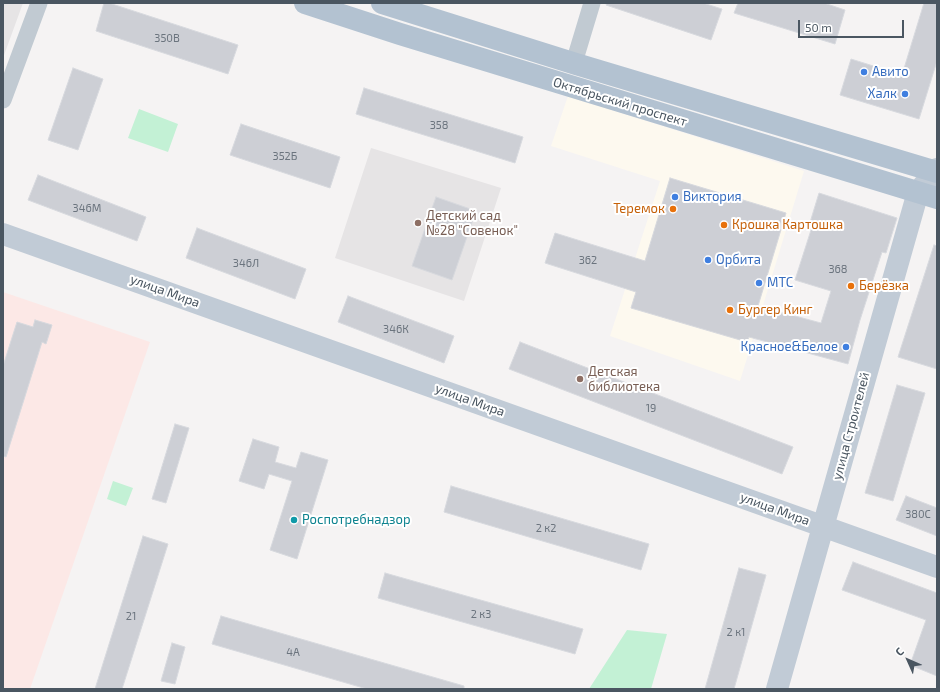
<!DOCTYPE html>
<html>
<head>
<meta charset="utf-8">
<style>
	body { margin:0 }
	#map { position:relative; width:940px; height:692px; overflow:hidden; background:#f5f3f3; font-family:"Exo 2",sans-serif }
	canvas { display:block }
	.frame { position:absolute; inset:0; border:4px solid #4a5661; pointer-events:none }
	.north { position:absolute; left:888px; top:640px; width:40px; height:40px; -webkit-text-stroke:3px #fff; paint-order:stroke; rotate:315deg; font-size:11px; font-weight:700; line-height:16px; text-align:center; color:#4a5661 }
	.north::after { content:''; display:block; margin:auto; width:14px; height:18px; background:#4a5661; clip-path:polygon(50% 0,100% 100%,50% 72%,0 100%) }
	.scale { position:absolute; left:798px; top:20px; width:106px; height:18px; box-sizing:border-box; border:2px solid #4a5661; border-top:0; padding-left:5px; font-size:12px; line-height:14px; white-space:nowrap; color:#4a5661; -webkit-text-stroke:3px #fff; paint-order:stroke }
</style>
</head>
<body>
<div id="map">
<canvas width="940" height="692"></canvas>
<div class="frame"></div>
<div class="north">С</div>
<div class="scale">50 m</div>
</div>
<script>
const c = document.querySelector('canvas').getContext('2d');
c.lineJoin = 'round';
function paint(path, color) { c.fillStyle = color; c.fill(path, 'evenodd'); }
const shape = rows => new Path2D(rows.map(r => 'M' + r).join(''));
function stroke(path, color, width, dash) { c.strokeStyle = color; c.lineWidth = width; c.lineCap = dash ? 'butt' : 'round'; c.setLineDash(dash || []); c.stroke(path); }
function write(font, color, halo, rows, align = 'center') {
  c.font = font + ' "Exo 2",sans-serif'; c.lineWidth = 4; c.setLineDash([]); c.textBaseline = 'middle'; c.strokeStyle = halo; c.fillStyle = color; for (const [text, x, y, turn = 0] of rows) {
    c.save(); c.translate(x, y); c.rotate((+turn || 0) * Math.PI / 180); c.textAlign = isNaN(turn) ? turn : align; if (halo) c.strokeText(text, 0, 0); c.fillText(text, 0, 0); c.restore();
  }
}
const commercial = shape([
	[568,96,804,171,740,381,610,336,660,181,551,146]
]);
const education = shape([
	[3,3,23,3,3,58],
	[371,148,501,188,464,301,335,258]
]);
const medical = shape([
	[3,292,150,342,30,689,3,689]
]);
const green = shape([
	[139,109,178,124,168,152,128,138],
	[113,481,133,488,126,506,107,499],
	[627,630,667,634,651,689,589,689]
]);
const building = shape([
	[104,3,109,3,238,45,228,74,96,31,104,3],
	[607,3,703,3,722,9,711,40,606,5,607,3],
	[738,3,824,3,845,10,835,44,734,13,738,3],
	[924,3,937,3,937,61,919,119,840,95,851,59,902,75,924,3],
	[73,68,103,79,78,150,48,140,73,68],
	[364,88,523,137,515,163,356,114,364,88],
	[241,124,340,157,330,188,230,155,241,124],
	[38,175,146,217,137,241,28,200,38,175],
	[670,178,786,213,758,306,821,323,831,291,795,280,811,230,808,229,819,193,897,218,886,253,882,252,860,320,848,364,749,337,747,342,631,308,636,292,545,263,555,233,645,261,670,178],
	[436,197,476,211,452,280,412,266,436,197],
	[197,228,306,269,295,299,186,258,197,228],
	[934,245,937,246,937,369,898,357,934,245],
	[348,296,454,336,444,363,338,322,348,296],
	[35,320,52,325,46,344,42,342,6,457,3,456,3,366,17,322,33,327,35,320],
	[520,342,793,447,782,474,509,369,520,342],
	[897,385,925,393,893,501,865,493,897,385],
	[175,424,189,428,166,503,152,499,175,424],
	[253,439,279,447,275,462,296,468,301,452,328,460,297,559,270,550,292,481,269,474,264,489,239,481,253,439],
	[451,486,649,544,641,570,444,512,451,486],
	[906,496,937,508,937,536,896,520,906,496],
	[143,536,168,544,122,689,95,689,143,536],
	[853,562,937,593,937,676,910,665,926,620,842,590,853,562],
	[739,568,766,575,734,689,705,689,739,568],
	[385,573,583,629,575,654,378,598,385,573],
	[221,616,464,686,464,689,367,689,212,644,221,616],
	[172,643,185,647,175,684,161,681,172,643]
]);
const street = shape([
	[576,64,576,56,592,3],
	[3,100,39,3]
]);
const secondary = shape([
	[3,234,937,567],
	[777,689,918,192,937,169]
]);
const primary = shape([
	[305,3,400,34,937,198],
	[382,3,576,64,937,172]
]);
const markers = [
	[864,72,4,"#3f7fe0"],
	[905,94,4,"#3f7fe0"],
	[675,197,4,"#3f7fe0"],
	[673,209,4,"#e8710a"],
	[418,223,4,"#8d6e63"],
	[724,225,4,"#e8710a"],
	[708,260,4,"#3f7fe0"],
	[759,283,4,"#3f7fe0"],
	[851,286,4,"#e8710a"],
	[730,310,4,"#e8710a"],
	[846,347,4,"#3f7fe0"],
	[580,379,4,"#8d6e63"],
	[294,520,4,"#0f9aa8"]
];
const numberNames = [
	["350В",167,38],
	["358",439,125],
	["352Б",285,156],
	["346М",87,208],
	["362",588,260],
	["346Л",246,263],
	["368",838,269],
	["346К",396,329],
	["19",651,408],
	["380С",918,514],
	["2 к2",546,528],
	["2 к3",481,614],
	["21",131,616],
	["2 к1",736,632],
	["4А",293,652]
];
const shopNames = [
	["Авито",872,72],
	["Халк",897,94,"right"],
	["Виктория",683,197],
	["Орбита",716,260],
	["МТС",767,283],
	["Красное&Белое",838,347,"right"]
];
const streetNames = [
	["Октябрьский проспект",620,102,17],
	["улица Мира",165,291,20],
	["улица Мира",470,400,20],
	["улица Строителей",851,426,-75],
	["улица Мира",775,509,20]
];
const foodNames = [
	["Теремок",665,209,"right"],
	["Крошка Картошка",732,225],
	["Берёзка",859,286],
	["Бургер Кинг",738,310]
];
const educationNames = [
	["Детский сад",426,216],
	["№28 \"Совенок\"",426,231],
	["Детская",588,372],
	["библиотека",588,387]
];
const cultureNames = [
	["Роспотребнадзор",302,520]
];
paint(commercial, '#fdf9ef');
paint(education, '#e6e4e5');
paint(medical, '#fce8e6');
paint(green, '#c3f1d5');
paint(building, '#cdcfd5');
stroke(building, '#d7d9de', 1);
stroke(street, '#c1cad2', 17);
stroke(secondary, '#c1cbd6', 22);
stroke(primary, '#b3c2d1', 22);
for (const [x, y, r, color] of markers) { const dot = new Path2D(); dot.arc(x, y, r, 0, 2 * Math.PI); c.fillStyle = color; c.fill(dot); stroke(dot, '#fff', 1.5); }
write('11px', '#6b747e', null, numberNames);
write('13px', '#366cbe', '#fff', shopNames, 'left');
write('13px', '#4a5661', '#fff', streetNames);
write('13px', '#c56008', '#fff', foodNames, 'left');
write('13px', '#785e54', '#fff', educationNames, 'left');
write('13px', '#0d838f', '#fff', cultureNames, 'left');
</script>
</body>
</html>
